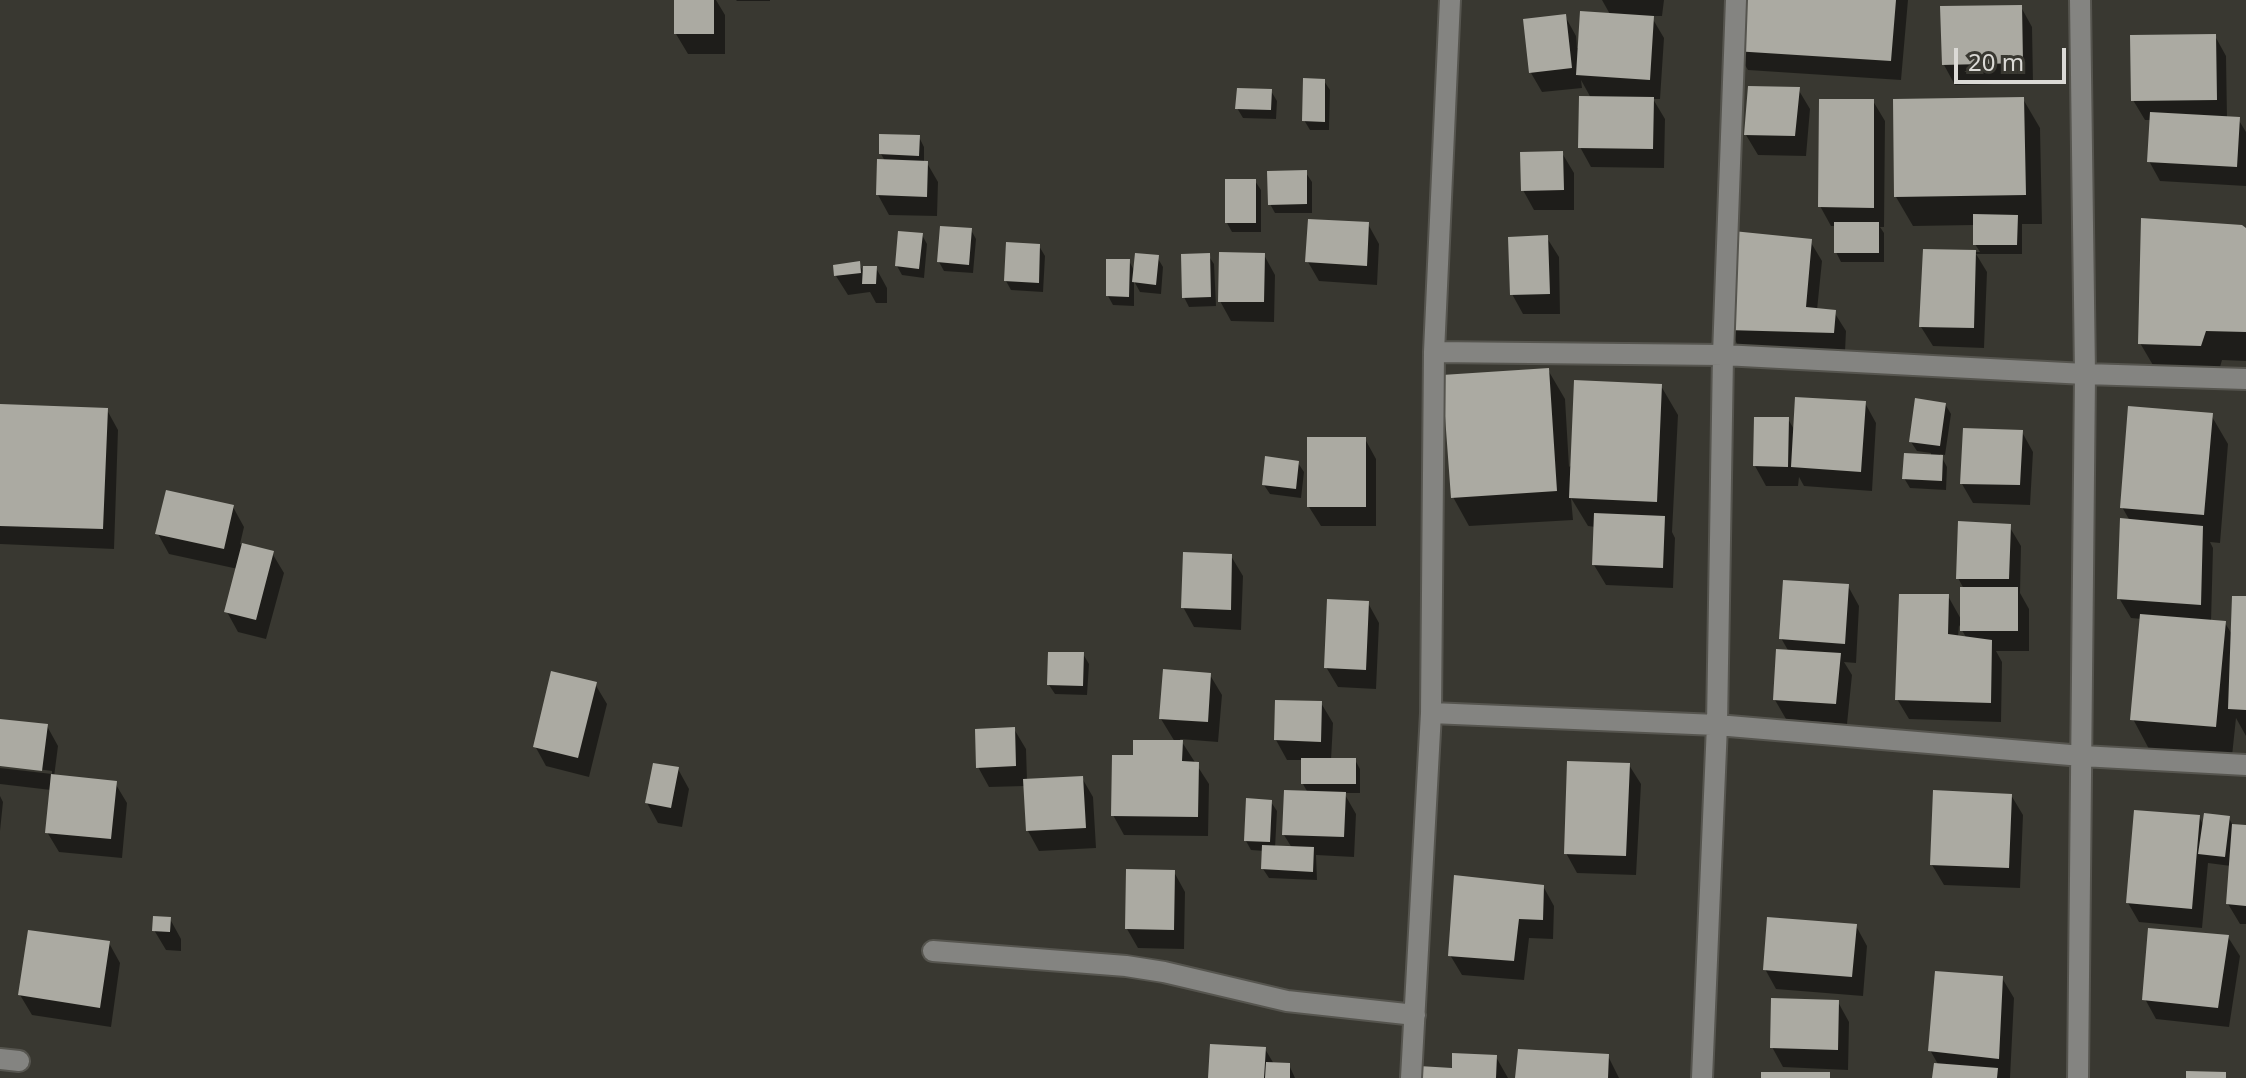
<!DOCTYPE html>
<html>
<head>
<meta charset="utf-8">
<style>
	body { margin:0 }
	#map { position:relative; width:2246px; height:1078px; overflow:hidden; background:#393831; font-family:"Noto Sans",sans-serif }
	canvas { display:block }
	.scale { position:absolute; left:1954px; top:48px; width:112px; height:36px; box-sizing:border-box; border:4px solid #dbdad6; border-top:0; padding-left:10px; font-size:24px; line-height:28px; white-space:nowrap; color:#dbdad6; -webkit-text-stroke:6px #393831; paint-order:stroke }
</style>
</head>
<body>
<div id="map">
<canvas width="2246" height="1078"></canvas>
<div class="scale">20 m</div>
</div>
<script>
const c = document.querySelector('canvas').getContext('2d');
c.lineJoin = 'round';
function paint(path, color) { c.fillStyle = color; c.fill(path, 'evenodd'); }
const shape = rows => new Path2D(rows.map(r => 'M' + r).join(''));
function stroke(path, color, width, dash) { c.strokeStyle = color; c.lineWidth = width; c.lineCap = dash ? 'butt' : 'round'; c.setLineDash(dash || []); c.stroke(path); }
const shadow = shape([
	[676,0,716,0,725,15,725,54,688,54,676,34],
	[736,0,770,0,770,1,737,1],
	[1602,0,1664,0,1662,16,1651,16,1664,38,1660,99,1653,99,1665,119,1664,168,1591,167,1580,147,1591,98,1581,80,1582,88,1542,92,1531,73,1565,16,1576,36,1577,48,1580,48,1611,16],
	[1740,0,1908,0,1901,80,1748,70,1736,51],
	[2021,7,2032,27,2033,83,1955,85,1944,65],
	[2215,36,2226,56,2227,118,2238,119,2246,132,2246,186,2160,181,2149,161,2151,120,2145,120,2133,100],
	[1324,81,1330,90,1329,130,1310,130,1304,120],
	[1798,89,1810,109,1806,156,1758,155,1746,135],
	[1271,91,1277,101,1276,119,1243,118,1237,108],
	[2023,99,2040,128,2042,224,2022,224,2022,254,1976,254,1987,272,1984,348,1933,346,1921,327,1925,251,1980,252,1975,244,1975,225,1913,226,1896,197],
	[1873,101,1885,121,1884,227,1880,227,1884,233,1884,262,1841,262,1836,252,1836,226,1831,226,1820,206],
	[919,137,924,147,924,162,927,163,938,182,937,216,889,215,878,195,885,161,881,154],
	[1562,153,1574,173,1574,210,1534,210,1523,190],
	[1306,173,1312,182,1312,213,1275,213,1270,204],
	[1255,181,1261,190,1261,232,1232,232,1227,223],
	[1368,224,1379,244,1377,285,1319,281,1308,262],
	[971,230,976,239,973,273,944,271,939,262],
	[2246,231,2246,361,2222,360,2218,374,2157,372,2140,343],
	[922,235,927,244,924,278,902,275,897,266],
	[1547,238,1559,257,1560,314,1523,314,1512,294],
	[1810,241,1822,261,1817,310,1834,312,1846,331,1845,352,1740,349,1729,329],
	[1039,246,1045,256,1043,292,1011,290,1006,281],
	[1208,255,1214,264,1216,306,1189,307,1184,297],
	[1264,255,1275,275,1274,322,1231,321,1220,301],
	[1157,257,1163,267,1161,294,1140,292,1134,281,1134,306,1113,305,1108,296,1129,261,1135,272],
	[859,264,865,274,876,268,887,288,887,303,876,303,870,292,848,295,836,276],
	[1548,370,1565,399,1569,467,1661,386,1678,415,1672,532,1675,538,1673,588,1606,585,1594,565,1596,527,1588,526,1571,498,1573,520,1469,526,1453,497],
	[1865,403,1876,423,1872,491,1804,486,1799,477,1798,486,1766,486,1755,466,1788,419,1795,431],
	[1945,404,1951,414,1945,455,1940,454,1947,467,1946,490,1910,488,1904,478,1931,456,1931,453,1917,451,1911,442],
	[0,406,107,410,118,430,114,549,0,544],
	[2211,415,2228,444,2220,543,2210,542,2213,548,2211,622,2225,623,2233,636,2246,598,2246,736,2236,718,2232,756,2149,749,2133,719,2142,619,2131,618,2119,598,2130,521,2122,507],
	[2022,432,2033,452,2030,505,1973,503,1962,484],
	[1365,439,1376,459,1376,526,1321,526,1309,507],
	[1298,463,1304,472,1301,498,1270,494,1264,485],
	[233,507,244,527,240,544,272,553,284,573,266,639,238,632,227,612,238,569,169,554,158,534],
	[2009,526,2021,546,2020,593,2029,609,2029,651,1996,651,2002,662,2001,722,1909,719,1897,699,1948,596,1962,621,1964,589,1958,578],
	[1959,625,1967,639,1958,637],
	[1231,556,1243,576,1241,630,1194,627,1183,607],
	[1848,586,1859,606,1856,663,1844,662,1852,675,1847,724,1786,719,1775,700,1789,652,1781,638],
	[1368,603,1379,623,1376,689,1338,687,1326,667],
	[1083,654,1089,664,1087,695,1055,694,1049,685],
	[1210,675,1222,695,1218,742,1180,739,1209,784,1208,836,1124,835,1113,815,1135,757,1175,742,1161,719],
	[595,684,607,704,589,777,546,766,535,746],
	[1321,703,1333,723,1331,760,1355,760,1360,769,1360,793,1344,793,1356,814,1354,857,1316,855,1317,880,1269,878,1263,869,1264,851,1251,850,1246,841,1271,802,1277,811,1275,848,1292,848,1284,835,1308,793,1303,784,1303,760,1287,760,1276,740],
	[0,721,47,726,58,746,54,777,115,783,127,803,122,858,59,852,47,832,51,790,0,784,0,768,52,774,52,771,0,764],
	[1014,729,1026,749,1027,781,1082,778,1093,797,1096,848,1039,851,1028,831,1025,786,989,787,978,767],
	[1629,765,1641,784,1636,875,1577,873,1566,853],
	[678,769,689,789,682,827,658,823,647,803],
	[2011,795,2023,815,2020,888,1944,885,1932,865],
	[0,796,3,802,0,831],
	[2199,817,2204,826,2229,818,2233,826,2246,827,2246,924,2240,924,2228,904,2231,866,2208,863,2202,928,2139,922,2128,903],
	[1174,872,1185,892,1184,949,1138,948,1127,929],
	[1543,886,1554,906,1553,939,1529,938,1524,980,1462,975,1450,955],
	[170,919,181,939,181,951,166,950,154,930],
	[1856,926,1867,946,1863,996,1776,989,1765,969],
	[2228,937,2240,956,2229,1027,2156,1019,2145,999],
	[109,943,120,963,111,1027,32,1015,20,995],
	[2002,978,2014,998,2010,1078,1934,1078,1939,1066,1930,1050],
	[1838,1002,1849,1022,1848,1070,1783,1067,1772,1047],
	[1265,1049,1274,1064,1289,1065,1295,1078,1210,1078],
	[1608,1056,1619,1078,1517,1078],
	[1496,1057,1508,1078,1420,1078,1454,1070]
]);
const building = shape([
	[674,0,714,0,714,34,674,34],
	[1738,0,1896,0,1891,61,1734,51],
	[2022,5,2023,63,1942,65,1940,6],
	[1580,11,1654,16,1650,80,1576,75],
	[1566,14,1572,68,1529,73,1523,19],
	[2216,34,2217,100,2131,101,2130,35],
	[1303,78,1325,79,1325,122,1302,121],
	[1748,86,1800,87,1795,136,1744,135],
	[1237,88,1272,89,1271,110,1235,109],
	[1579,96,1654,97,1653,149,1578,148],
	[2024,97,2026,195,1894,197,1893,99],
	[1819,99,1874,99,1874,208,1818,207],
	[2150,112,2240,117,2237,167,2147,162],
	[879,134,920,135,919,156,879,154],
	[1563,151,1564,190,1521,191,1520,152],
	[877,159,928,161,927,197,876,195],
	[1307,170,1307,204,1268,205,1267,171],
	[1225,179,1256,179,1256,223,1225,223],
	[1973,214,2018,215,2017,245,1973,245],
	[2141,218,2242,225,2246,228,2246,332,2206,331,2201,346,2138,344],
	[1308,219,1369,222,1367,266,1305,262],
	[1834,222,1879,222,1879,253,1834,253],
	[940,226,972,228,969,265,937,262],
	[898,231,923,233,919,269,895,266],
	[1733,231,1812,239,1806,307,1836,310,1834,333,1727,330],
	[1548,235,1550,294,1510,295,1508,237],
	[1006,242,1040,244,1039,283,1004,281],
	[1923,249,1976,250,1974,328,1919,327],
	[1219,252,1265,253,1264,302,1218,302],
	[1135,253,1159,255,1156,285,1132,282],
	[1210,253,1211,297,1182,298,1181,254],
	[1106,259,1130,259,1129,297,1106,296],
	[860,261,861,273,834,276,833,265],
	[863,266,877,266,876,284,862,284],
	[1549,368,1557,491,1451,498,1442,375],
	[1574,380,1662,384,1657,502,1569,498],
	[1795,397,1866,401,1861,472,1791,467],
	[1915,398,1946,403,1940,446,1909,442],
	[0,404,108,408,103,529,0,526],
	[2128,406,2213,413,2204,515,2120,508],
	[1754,417,1789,417,1788,467,1753,466],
	[1963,428,2023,430,2020,485,1960,484],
	[1307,437,1366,437,1366,507,1307,507],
	[1904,453,1943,455,1942,481,1902,479],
	[1265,456,1299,461,1296,489,1262,485],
	[166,490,234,505,224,549,155,534],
	[1594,513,1665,516,1663,568,1592,565],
	[2120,518,2203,526,2201,605,2117,599],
	[1958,521,2011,524,2009,579,1956,579],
	[242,543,274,551,256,620,224,612],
	[1183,552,1232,554,1231,610,1181,608],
	[1783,580,1849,584,1845,644,1779,639],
	[1960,587,2018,587,2018,631,1960,631],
	[1899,594,1949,594,1948,634,1992,640,1991,703,1895,700],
	[2232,596,2246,596,2246,710,2228,709],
	[1327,599,1369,601,1366,670,1324,668],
	[2140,614,2226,621,2216,727,2130,720],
	[1776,649,1841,653,1836,704,1773,700],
	[1048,652,1084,652,1083,686,1047,685],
	[1163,669,1211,673,1208,722,1159,719],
	[551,671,597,682,578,758,533,747],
	[1275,700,1322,701,1321,742,1274,740],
	[0,719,48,724,42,771,0,766],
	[1015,727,1016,766,976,768,975,729],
	[1133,740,1183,740,1182,761,1199,762,1198,817,1111,816,1112,755,1133,755],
	[1301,758,1356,758,1356,784,1301,784],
	[1567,761,1630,763,1626,856,1564,854],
	[653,763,679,767,671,808,645,803],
	[51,774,117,781,111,839,45,833],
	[1083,776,1086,828,1026,831,1023,779],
	[1284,790,1346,792,1344,837,1282,835],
	[1933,790,2012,794,2009,868,1930,865],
	[1246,798,1272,800,1270,842,1244,841],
	[2134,810,2200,815,2192,909,2126,903],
	[2204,813,2230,816,2225,857,2198,854],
	[2232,824,2246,825,2246,906,2226,904],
	[1262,845,1314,847,1313,872,1261,869],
	[1126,869,1175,870,1174,930,1125,929],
	[1454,875,1544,885,1543,920,1519,919,1514,961,1448,956],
	[153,916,171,917,170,932,152,931],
	[1767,917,1857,924,1852,977,1763,970],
	[2148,928,2229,935,2218,1008,2142,1000],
	[28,930,110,941,100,1008,18,995],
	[1935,971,2003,976,1999,1059,1928,1051],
	[1771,998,1839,1000,1838,1050,1770,1048],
	[1210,1044,1266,1047,1264,1078,1208,1078],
	[1518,1049,1609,1054,1608,1078,1515,1078],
	[1452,1053,1497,1055,1496,1078,1418,1078,1419,1066,1452,1068],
	[1266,1062,1290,1063,1290,1078,1265,1078],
	[1934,1063,1998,1068,1997,1078,1932,1078],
	[2186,1071,2226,1072,2226,1078,2186,1078],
	[1761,1072,1830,1072,1830,1078,1761,1078]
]);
const minor = shape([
	[1434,352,1723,355,2085,374,2246,379],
	[1431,713,1717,725,2082,756,2246,765],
	[933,951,1126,966,1164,972,1287,1001,1415,1015],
	[0,1059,19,1061],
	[1411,1078,1431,713,1434,352,1450,0],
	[1702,1078,1717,725,1723,355,1736,0],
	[2078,1078,2085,374,2080,0]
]);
paint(shadow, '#0007');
paint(building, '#abaaa2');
stroke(minor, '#56554f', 24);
stroke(minor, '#848481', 20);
</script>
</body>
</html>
